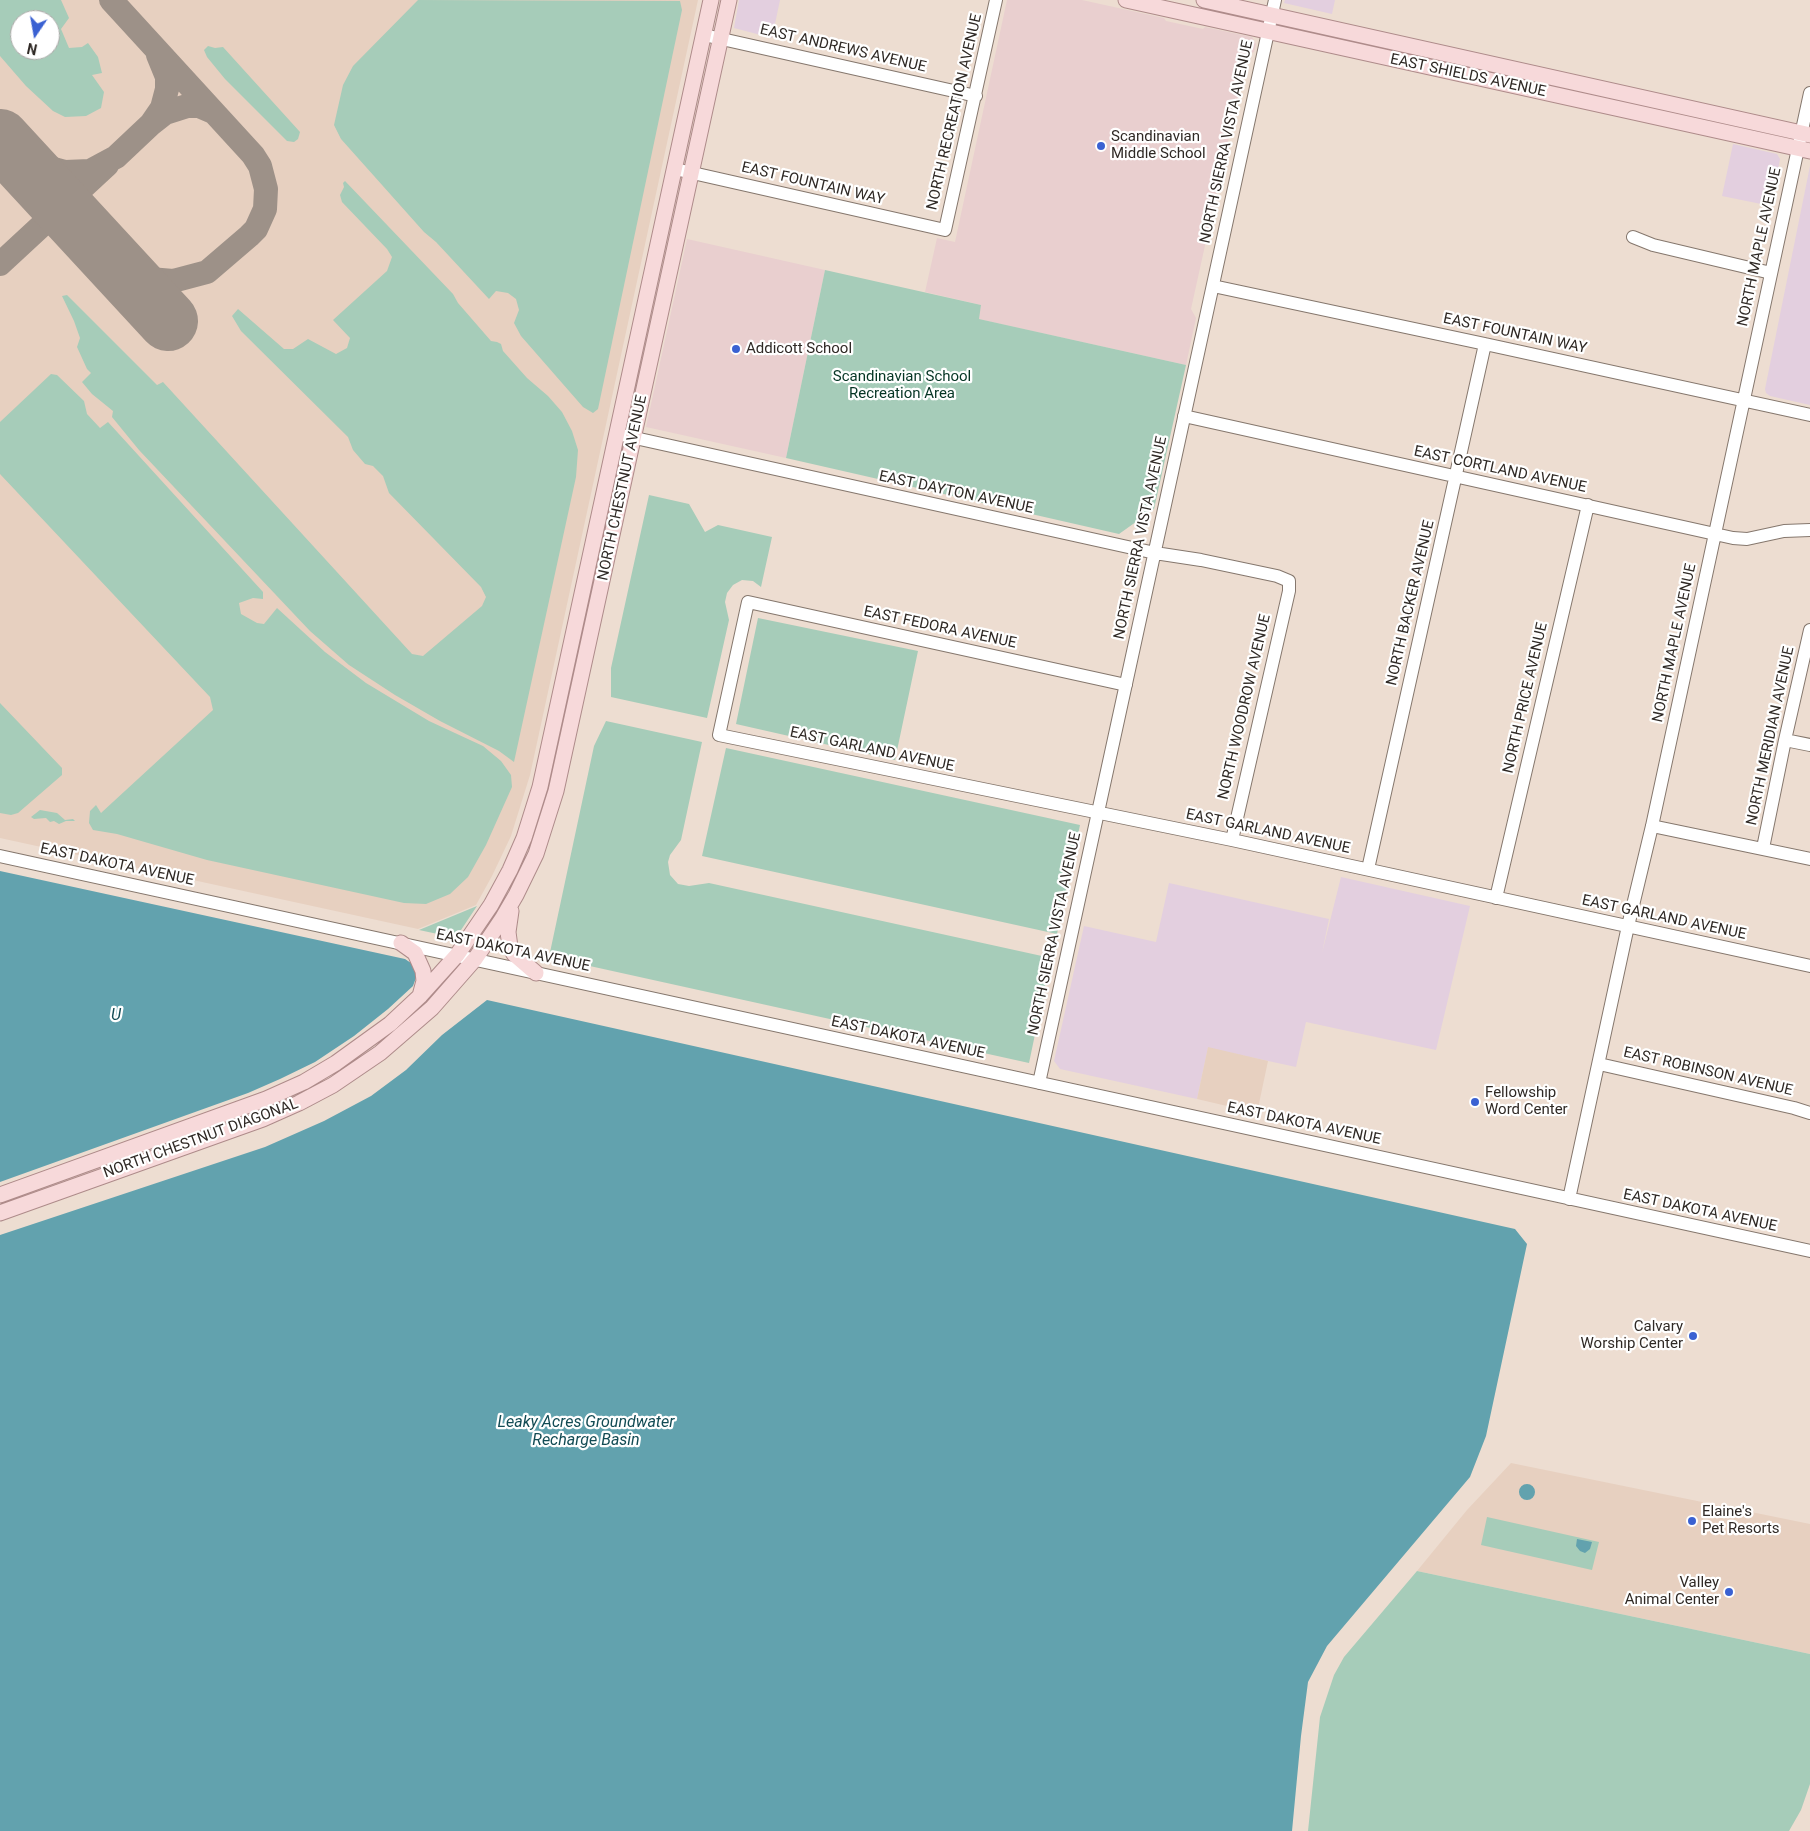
<!DOCTYPE html>
<html>
<head>
<meta charset="utf-8">
<style>
	body { margin:0 }
	#map { position:relative; width:1810px; height:1831px; overflow:hidden; background:#edddd1; font-family:Roboto,sans-serif }
	canvas { display:block }
	.north { position:absolute; left:10px; top:10px; width:50px; height:50px; box-sizing:border-box; background:#fff; border:1px solid #aca9a8; border-radius:50%; rotate:192deg; font-size:14px; font-weight:700; line-height:20px; text-align:center; color:#2f2925 }
	.north::after { content:''; display:block; margin:auto; width:18px; height:22px; background:#3a61d2; clip-path:polygon(50% 0,100% 100%,50% 72%,0 100%) }
</style>
</head>
<body>
<div id="map">
<canvas width="1810" height="1831"></canvas>
<div class="north">N</div>
</div>
<script>
const c = document.querySelector('canvas').getContext('2d');
c.lineJoin = 'round';
function paint(path, color) { c.fillStyle = color; c.fill(path, 'evenodd'); }
const shape = rows => new Path2D(rows.map(r => 'M' + r).join(''));
function stroke(path, color, width, dash) { c.strokeStyle = color; c.lineWidth = width; c.lineCap = dash ? 'butt' : 'round'; c.setLineDash(dash || []); c.stroke(path); }
function write(font, color, halo, rows, align = 'center') {
  c.font = font + ' Roboto,sans-serif'; c.lineWidth = 4.5; c.setLineDash([]); c.textBaseline = 'middle'; c.strokeStyle = halo; c.fillStyle = color; for (const [text, x, y, turn = 0] of rows) {
    c.save(); c.translate(x, y); c.rotate((+turn || 0) * Math.PI / 180); c.textAlign = isNaN(turn) ? turn : align; if (halo) c.strokeText(text, 0, 0); c.fillText(text, 0, 0); c.restore();
  }
}
const commercial = shape([
	[739,0,780,0,772,38,734,28],
	[1285,0,1335,0,1332,14,1284,3],
	[1733,144,1777,154,1780,159,1771,206,1722,196],
	[1810,166,1810,405,1770,396,1766,393,1765,389],
	[1341,877,1470,906,1436,1050,1306,1022,1296,1067,1208,1048,1197,1099,1060,1069,1054,1061,1084,926,1156,942,1169,883,1329,919,1322,953]
]);
const built = shape([
	[0,0,698,0,530,775,511,836,492,876,476,905,418,929,0,838],
	[20,20,50,20,50,50,20,50],
	[1208,1047,1268,1061,1257,1113,1197,1099],
	[1511,1463,1810,1524,1810,1654,1417,1571,1467,1510]
]);
const education = shape([
	[1007,0,1082,0,1164,18,1166,21,1203,29,1205,27,1252,37,1256,44,1254,52,1247,55,1191,309,1196,318,1186,365,978,319,981,305,925,292,937,238,955,242],
	[687,239,825,270,786,458,646,427]
]);
const green = shape([
	[0,0,61,0,69,18,61,29,69,48,82,47,88,43,98,57,102,73,92,75,104,92,101,108,86,116,65,117,53,111,26,86,0,56],
	[20,20,50,20,50,50,20,50],
	[418,0,680,1,682,10,598,409,593,413,583,407,521,336,514,323,519,310,516,299,508,293,496,291,489,299,436,242,424,232,341,139,334,125,343,85,353,66],
	[208,46,215,48,223,47,300,132,298,139,294,142,287,141,225,79,207,57,204,50],
	[345,181,453,294,458,303,491,341,497,342,501,344,503,351,527,378,548,396,562,412,572,431,578,450,576,477,514,762,499,751,440,721,395,695,349,665,310,631,139,450,112,417,113,411,92,394,82,382,91,373,87,369,77,347,80,338,74,321,62,296,67,295,157,385,163,382,412,654,423,656,482,606,486,597,481,587,389,493,383,476,373,466,365,464,353,450,348,437,241,331,232,316,238,309,284,349,293,349,308,339,336,354,347,348,350,338,333,320,387,271,392,257,387,249,342,202,340,195,344,187,343,183],
	[825,270,981,305,979,319,1186,365,1154,509,1119,534,786,458],
	[51,374,57,375,84,401,87,414,100,428,108,422,263,592,263,599,253,598,239,603,241,614,257,623,264,624,277,608,325,652,366,683,429,721,483,746,501,761,511,775,512,787,486,845,468,877,450,894,426,904,404,903,207,860,117,834,93,830,89,823,90,811,96,805,101,813,213,710,210,697,0,474,0,422],
	[649,495,689,504,705,532,718,525,772,537,761,587,753,581,742,580,733,585,727,593,725,602,729,620,707,718,611,697,611,668],
	[758,618,918,651,895,760,736,724],
	[0,703,62,768,62,775,18,813,11,815,0,813],
	[606,721,702,742,681,840,670,855,668,862,670,875,678,884,689,886,709,883,1051,958,1029,1063,549,957,594,746],
	[726,748,1080,825,1057,934,702,856],
	[40,810,57,813,65,820,73,819,75,821,66,821,59,824,54,821,50,822,46,818,34,819,31,817],
	[477,906,461,930,447,936,419,930],
	[1487,1517,1599,1542,1592,1570,1481,1545],
	[1417,1571,1810,1654,1810,1784,1801,1810,1789,1831,1308,1831,1320,1717,1334,1675,1344,1657]
]);
const water = shape([
	[0,871,405,959,414,965,417,975,413,986,388,1009,354,1036,315,1062,280,1079,248,1093,0,1182],
	[487,1000,1515,1229,1527,1244,1486,1436,1470,1477,1327,1646,1308,1682,1301,1736,1292,1831,0,1831,0,1235,265,1147,324,1121,371,1096,406,1070,442,1035],
	'1519 1492a8 8 0 1 1 16 0a8 8 0 1 1-16 0Z',
	[1577,1539,1592,1542,1590,1549,1585,1553,1580,1551,1576,1546]
]);
const taxiway = shape([
	[111,0,253,155,260,166,266,189,265,209,256,229,249,236,207,272,173,281,138,278,124,274],
	[151,124,165,113,187,106,199,106,213,112],
	[7,147,36,164,65,172,90,171,116,157,151,124,162,108,167,89,167,77,158,55],
	[0,264,107,165]
]);
const runway = shape([
	[0,139,168,321]
]);
const minor = shape([
	[704,35,976,96],
	[675,169,945,230,996,0],
	[1633,237,1653,245,1771,273],
	[1213,286,1485,344,1810,415],
	[1184,416,1733,538,1747,539,1784,531,1810,530],
	[617,434,1155,553,1201,560,1277,576,1289,581,1289,591,1232,840],
	[1126,685,748,602,719,735,1232,840,1810,966],
	[1785,740,1810,745],
	[1652,826,1810,859],
	[1763,848,1785,740,1810,630],
	[0,856,1810,1251],
	[1368,869,1485,344],
	[1496,898,1588,505],
	[1599,1064,1794,1108,1810,1113],
	[1039,1083,1275,0],
	[1569,1199,1628,926,1652,826,1810,93]
]);
const major = shape([
	[1126,0,1810,151],
	[1204,0,1810,135],
	[511,911,508,932,510,947,514,954,536,973],
	[401,943,415,953,423,971,424,981,420,996],
	[0,1195,266,1099,304,1082,336,1063,390,1024,420,996,457,955,491,905,510,870,524,838,540,787,711,0],
	[0,1213,263,1119,299,1103,333,1085,380,1053,432,1008,475,959,502,919,516,895,536,854,556,791,729,0]
]);
const markers = [
	[1101,146,5,"#3a61d2"],
	[736,349,5,"#3a61d2"],
	[1475,1102,5,"#3a61d2"],
	[1693,1336,5,"#3a61d2"],
	[1692,1521,5,"#3a61d2"],
	[1729,1592,5,"#3a61d2"]
];
const streetNames = [
	["EAST ANDREWS AVENUE",843,49,13],
	["EAST SHIELDS AVENUE",1468,76,12],
	["NORTH RECREATION AVENUE",955,112,-77],
	["NORTH SIERRA VISTA AVENUE",1227,142,-78],
	["EAST FOUNTAIN WAY",813,184,13],
	["NORTH MAPLE AVENUE",1760,247,-78],
	["EAST FOUNTAIN WAY",1515,334,12],
	["EAST CORTLAND AVENUE",1500,470,12],
	["NORTH CHESTNUT AVENUE",623,488,-78],
	["EAST DAYTON AVENUE",956,493,12],
	["NORTH SIERRA VISTA AVENUE",1141,538,-78],
	["NORTH BACKER AVENUE",1411,603,-77],
	["EAST FEDORA AVENUE",940,628,12],
	["NORTH MAPLE AVENUE",1675,643,-78],
	["NORTH PRICE AVENUE",1526,698,-77],
	["NORTH WOODROW AVENUE",1245,707,-77],
	["NORTH MERIDIAN AVENUE",1771,736,-78],
	["EAST GARLAND AVENUE",872,750,12],
	["EAST GARLAND AVENUE",1268,832,12],
	["EAST DAKOTA AVENUE",117,865,12],
	["EAST GARLAND AVENUE",1664,918,12],
	["NORTH SIERRA VISTA AVENUE",1055,934,-78],
	["EAST DAKOTA AVENUE",513,951,12],
	["EAST DAKOTA AVENUE",908,1038,12],
	["EAST ROBINSON AVENUE",1708,1072,13],
	["EAST DAKOTA AVENUE",1304,1124,12],
	["NORTH CHESTNUT DIAGONAL",201,1139,-20],
	["EAST DAKOTA AVENUE",1700,1211,12]
];
const poiNames = [
	["Scandinavian",1111,137],
	["Middle School",1111,154],
	["Addicott School",746,349],
	["Fellowship",1485,1093],
	["Word Center",1485,1110],
	["Calvary",1683,1327,"right"],
	["Worship Center",1683,1344,"right"],
	["Elaine's",1702,1512],
	["Pet Resorts",1702,1529],
	["Valley",1719,1583,"right"],
	["Animal Center",1719,1600,"right"]
];
const parkNames = [
	["Scandinavian School",902,377],
	["Recreation Area",902,394]
];
const waterNames = [
	["U",116,1016],
	["Leaky Acres Groundwater",586,1423],
	["Recharge Basin",586,1441]
];
paint(commercial, '#e3cfdf');
paint(built, '#e7d0c0');
paint(education, '#e9cfcf');
paint(green, '#a6ccb9');
paint(water, '#62a2ae');
stroke(taxiway, '#9d9188', 24);
stroke(runway, '#9d9188', 60);
stroke(minor, '#85776d', 14);
stroke(major, '#ae8b8a', 17);
stroke(minor, '#fff', 12);
stroke(major, '#f7d9da', 15);
for (const [x, y, r, color] of markers) { const dot = new Path2D(); dot.arc(x, y, r, 0, 2 * Math.PI); c.fillStyle = color; c.fill(dot); stroke(dot, '#fff', 2); }
write('15px', '#2f2925', '#fff', streetNames);
write('15px', '#2f2925', '#fff', poiNames, 'left');
write('15px', '#053524', '#fff', parkNames);
write('italic 16px', '#124b54', '#fff', waterNames);
</script>
</body>
</html>
